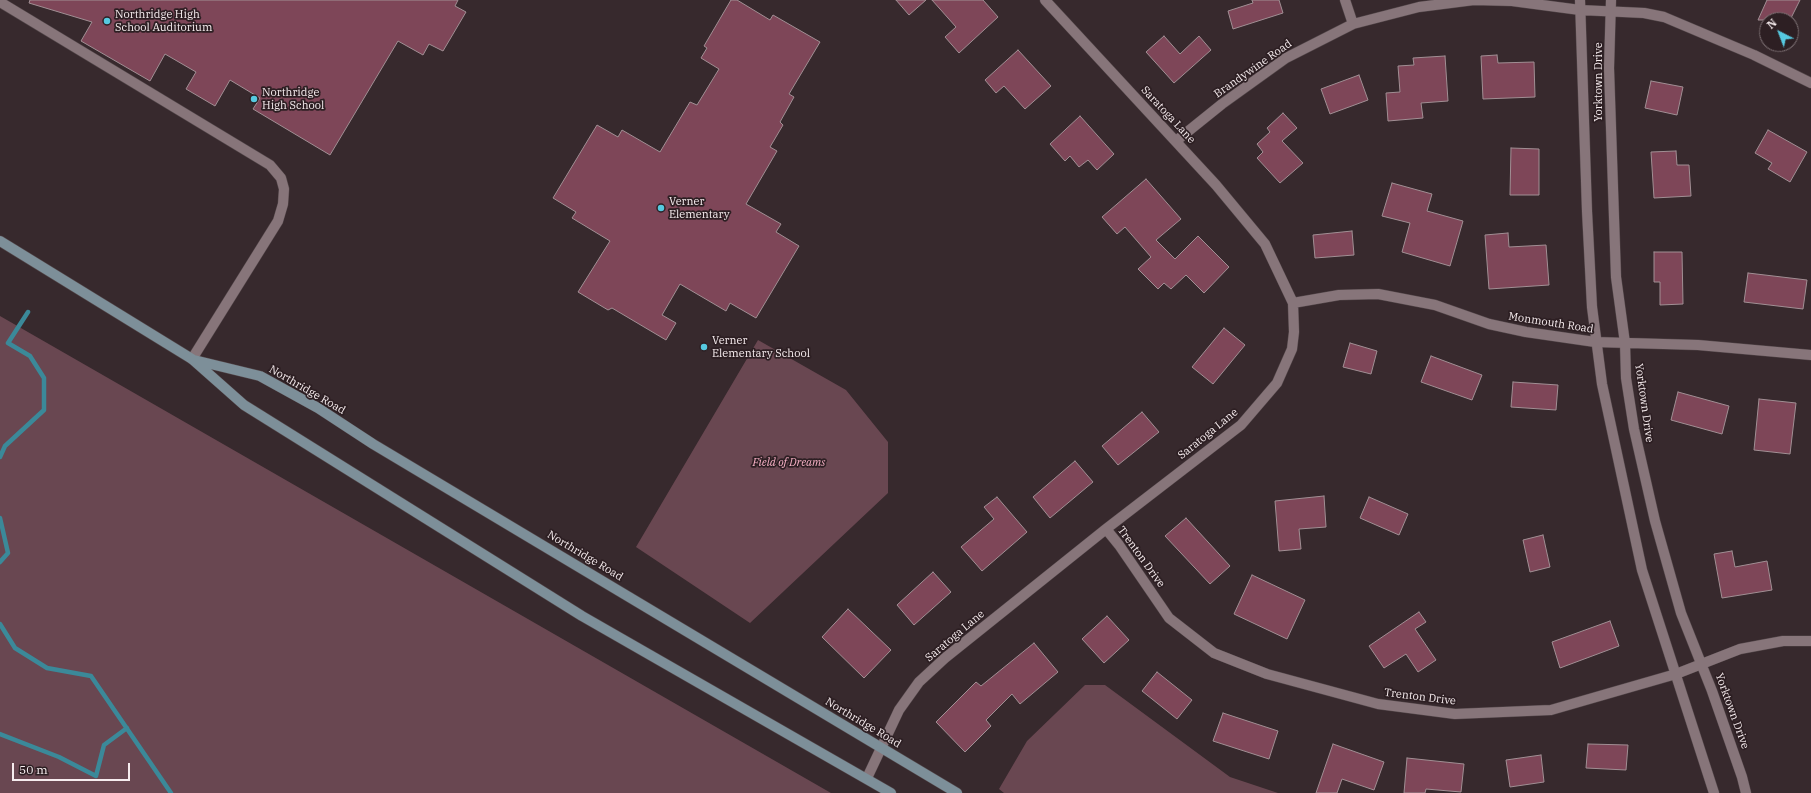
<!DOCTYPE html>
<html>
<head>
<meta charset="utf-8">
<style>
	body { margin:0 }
	#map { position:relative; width:1811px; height:793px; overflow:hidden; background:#37292d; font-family:"IBM Plex Serif",serif }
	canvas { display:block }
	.north { position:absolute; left:1759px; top:12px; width:40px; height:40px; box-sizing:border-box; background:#2d1f23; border:1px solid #7d7174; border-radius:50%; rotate:318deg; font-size:11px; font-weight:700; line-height:16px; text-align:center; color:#f6ecee }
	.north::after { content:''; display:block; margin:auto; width:14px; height:18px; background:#56c9e0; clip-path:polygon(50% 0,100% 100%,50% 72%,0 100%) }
	.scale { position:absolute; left:12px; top:763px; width:118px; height:18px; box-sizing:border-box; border:2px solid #f6ecee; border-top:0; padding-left:5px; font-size:12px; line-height:14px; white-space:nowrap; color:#f6ecee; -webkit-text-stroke:3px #2d1f23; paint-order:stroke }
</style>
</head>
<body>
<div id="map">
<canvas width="1811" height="793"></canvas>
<div class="north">N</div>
<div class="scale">50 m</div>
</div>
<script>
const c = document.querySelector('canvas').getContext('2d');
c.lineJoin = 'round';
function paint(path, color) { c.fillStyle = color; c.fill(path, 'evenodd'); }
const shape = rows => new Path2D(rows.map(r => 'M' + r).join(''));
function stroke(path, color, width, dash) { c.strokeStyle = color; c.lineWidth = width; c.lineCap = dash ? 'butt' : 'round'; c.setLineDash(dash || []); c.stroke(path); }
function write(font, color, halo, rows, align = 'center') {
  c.font = font + ' "IBM Plex Serif",serif'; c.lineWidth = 3.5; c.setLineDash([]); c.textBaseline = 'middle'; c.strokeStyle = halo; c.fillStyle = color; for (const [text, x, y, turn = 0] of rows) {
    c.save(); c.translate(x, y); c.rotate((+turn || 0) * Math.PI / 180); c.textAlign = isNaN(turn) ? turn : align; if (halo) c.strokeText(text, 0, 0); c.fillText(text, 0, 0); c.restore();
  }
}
const green = shape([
	[0,316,831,793,0,793],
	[758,340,846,390,888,442,888,493,750,623,636,547],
	[1085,685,1105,685,1230,777,1278,793,1004,793,999,789,1027,741]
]);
const stream = shape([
	[0,457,5,446,44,410,44,378,30,356,8,343,28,312],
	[0,518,8,553,0,562],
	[0,624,15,648,47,668,91,676,171,793],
	[0,734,59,757,96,776,104,745,127,728]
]);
const building = shape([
	[30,0,458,0,455,6,466,12,443,51,429,44,423,55,398,41,330,155,253,109,260,98,230,80,215,106,186,89,196,72,165,54,150,81,81,41,92,22,29,3,30,0],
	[731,0,737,0,770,20,773,15,820,42,789,94,794,97,780,122,783,125,770,147,777,151,746,204,781,224,776,232,799,246,756,318,730,303,726,311,680,284,662,315,676,323,666,340,612,308,608,310,578,292,610,241,572,218,576,212,553,198,597,125,618,137,622,130,660,152,690,102,697,105,719,69,701,58,707,48,704,46,731,0],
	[896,0,926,0,909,15,896,0],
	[932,0,983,0,998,17,959,53,945,37,956,27,932,0],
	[1252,0,1279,0,1283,13,1233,29,1228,11,1253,3,1252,0],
	[1767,0,1800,0,1790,20,1776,15,1774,20,1758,20,1767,0],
	[1164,36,1180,54,1199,36,1211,50,1174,83,1146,52,1164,36],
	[1018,50,1051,86,1025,109,1004,86,996,93,985,80,1018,50],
	[1497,55,1498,63,1534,62,1535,97,1483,99,1481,56,1497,55],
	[1445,56,1448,101,1421,103,1423,118,1388,121,1386,93,1400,92,1398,66,1414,65,1413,58,1445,56],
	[1359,75,1368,100,1330,114,1321,89,1359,75],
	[1651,81,1683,87,1677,115,1645,108,1651,81],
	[1283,113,1297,128,1282,141,1303,163,1280,183,1257,158,1263,152,1257,144,1270,132,1267,128,1283,113],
	[1080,116,1114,154,1097,170,1088,160,1079,167,1070,156,1065,161,1050,144,1080,116],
	[1768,130,1807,152,1790,182,1768,169,1772,163,1755,153,1768,130],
	[1511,148,1539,149,1539,195,1510,195,1511,148],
	[1676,151,1677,165,1689,165,1691,196,1654,198,1651,152,1676,151],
	[1146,179,1181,219,1156,240,1175,259,1198,236,1229,267,1204,293,1186,275,1171,289,1164,283,1158,289,1138,269,1151,257,1125,227,1117,234,1102,217,1146,179],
	[1392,183,1432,194,1427,211,1463,221,1450,266,1402,252,1410,223,1382,216,1392,183],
	[1352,231,1354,255,1315,258,1313,235,1352,231],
	[1508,233,1509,247,1546,245,1549,285,1489,289,1485,235,1508,233],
	[1654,252,1682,252,1683,304,1660,305,1660,282,1654,282,1654,252],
	[1748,273,1807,280,1803,309,1744,302,1748,273],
	[1224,328,1245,345,1213,384,1192,367,1224,328],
	[1350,343,1377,351,1371,374,1343,367,1350,343],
	[1431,356,1482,375,1472,400,1421,382,1431,356],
	[1513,382,1558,385,1556,410,1511,407,1513,382],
	[1678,392,1729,406,1722,434,1671,420,1678,392],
	[1759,399,1796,403,1790,454,1754,450,1759,399],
	[1142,412,1159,432,1118,465,1102,446,1142,412],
	[1075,461,1093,482,1050,518,1033,497,1075,461],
	[1324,496,1326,527,1299,529,1301,549,1279,551,1275,501,1324,496],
	[997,497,1027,532,982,571,961,547,994,519,984,507,997,497],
	[1369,497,1408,514,1399,535,1360,518,1369,497],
	[1186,518,1230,566,1210,584,1165,536,1186,518],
	[1543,535,1550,567,1530,572,1523,540,1543,535],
	[1732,551,1735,567,1767,561,1772,590,1722,598,1714,554,1732,551],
	[933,572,951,592,914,625,897,605,933,572],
	[1252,575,1305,600,1287,639,1234,614,1252,575],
	[848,609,891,650,864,678,822,637,848,609],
	[1419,612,1426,622,1415,629,1436,660,1418,672,1406,654,1384,668,1369,646,1419,612],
	[1107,616,1129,640,1104,663,1082,639,1107,616],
	[1610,621,1619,646,1560,668,1552,642,1610,621],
	[1034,643,1058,672,1020,704,1012,694,986,720,991,726,965,752,936,722,976,682,981,686,1034,643],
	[1157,672,1192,700,1177,719,1142,691,1157,672],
	[1223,713,1278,731,1269,759,1213,741,1223,713],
	[1333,744,1384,762,1374,790,1342,779,1337,793,1316,793,1333,744],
	[1588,744,1628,745,1626,770,1586,768,1588,744],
	[1541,755,1544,782,1510,787,1506,760,1541,755],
	[1407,758,1464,764,1461,792,1426,789,1425,793,1404,793,1407,758]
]);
const street = shape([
	[1345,0,1353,24],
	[1580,0,1587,211,1592,307,1602,384,1642,570,1714,793],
	[1611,0,1609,68,1616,277,1625,343,1626,378,1634,429,1655,521,1681,613,1712,691,1742,777,1746,793],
	[0,2,270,165,281,178,284,189,283,204,278,221,192,359],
	[1176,141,1222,104,1286,58,1353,24,1419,7,1474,0,1512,1,1580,10,1644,13,1664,17,1754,55,1811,83],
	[1293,303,1339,295,1378,294,1435,305,1489,324,1526,332,1595,342,1698,345,1811,355],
	[1106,529,1119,545,1169,618,1214,653,1267,674,1378,704,1455,714,1551,710,1676,674,1740,649,1783,641,1811,641],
	[867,778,899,710,919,682,945,658,1106,529,1241,425,1277,383,1292,349,1294,332,1293,303,1265,244,1216,185,1045,0]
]);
const secondary = shape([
	[0,241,192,359,244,405,582,616,891,793],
	[194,360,260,376,318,408,373,444,957,793]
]);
const markers = [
	[107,21,4,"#56c9e0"],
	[254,99,4,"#56c9e0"],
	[661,208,4,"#56c9e0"],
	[704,347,4,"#56c9e0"]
];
const poiNames = [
	["Northridge High",115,15],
	["School Auditorium",115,28],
	["Northridge",262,93],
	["High School",262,106],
	["Verner",669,202],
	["Elementary",669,215],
	["Verner",712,341],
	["Elementary School",712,354]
];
const streetNames = [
	["Brandywine Road",1253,69,-35],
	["Yorktown Drive",1599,82,-90],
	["Saratoga Lane",1168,115,47],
	["Monmouth Road",1551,323,9],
	["Northridge Road",307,390,30],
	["Yorktown Drive",1644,403,82],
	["Saratoga Lane",1208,434,-39],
	["Northridge Road",585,556,31],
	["Trenton Drive",1141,557,54],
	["Saratoga Lane",955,636,-40],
	["Trenton Drive",1420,697,7],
	["Yorktown Drive",1732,711,70],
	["Northridge Road",863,723,31]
];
const parkNames = [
	["Field of Dreams",789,463]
];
paint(green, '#694751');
stroke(stream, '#3b8999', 4.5);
paint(building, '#7e4658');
stroke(building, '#a18f94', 1);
stroke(street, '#524649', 11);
stroke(secondary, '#524649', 11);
stroke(street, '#87757a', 10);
stroke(secondary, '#7d8f99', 10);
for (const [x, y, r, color] of markers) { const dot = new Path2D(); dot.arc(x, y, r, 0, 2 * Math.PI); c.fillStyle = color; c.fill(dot); stroke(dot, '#2d1f23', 1.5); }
write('11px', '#f6ecee', '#2d1f23', poiNames, 'left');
write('11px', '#f6ecee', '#2d1f23', streetNames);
write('italic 11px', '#f9b2c7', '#2d1f23', parkNames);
</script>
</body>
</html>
